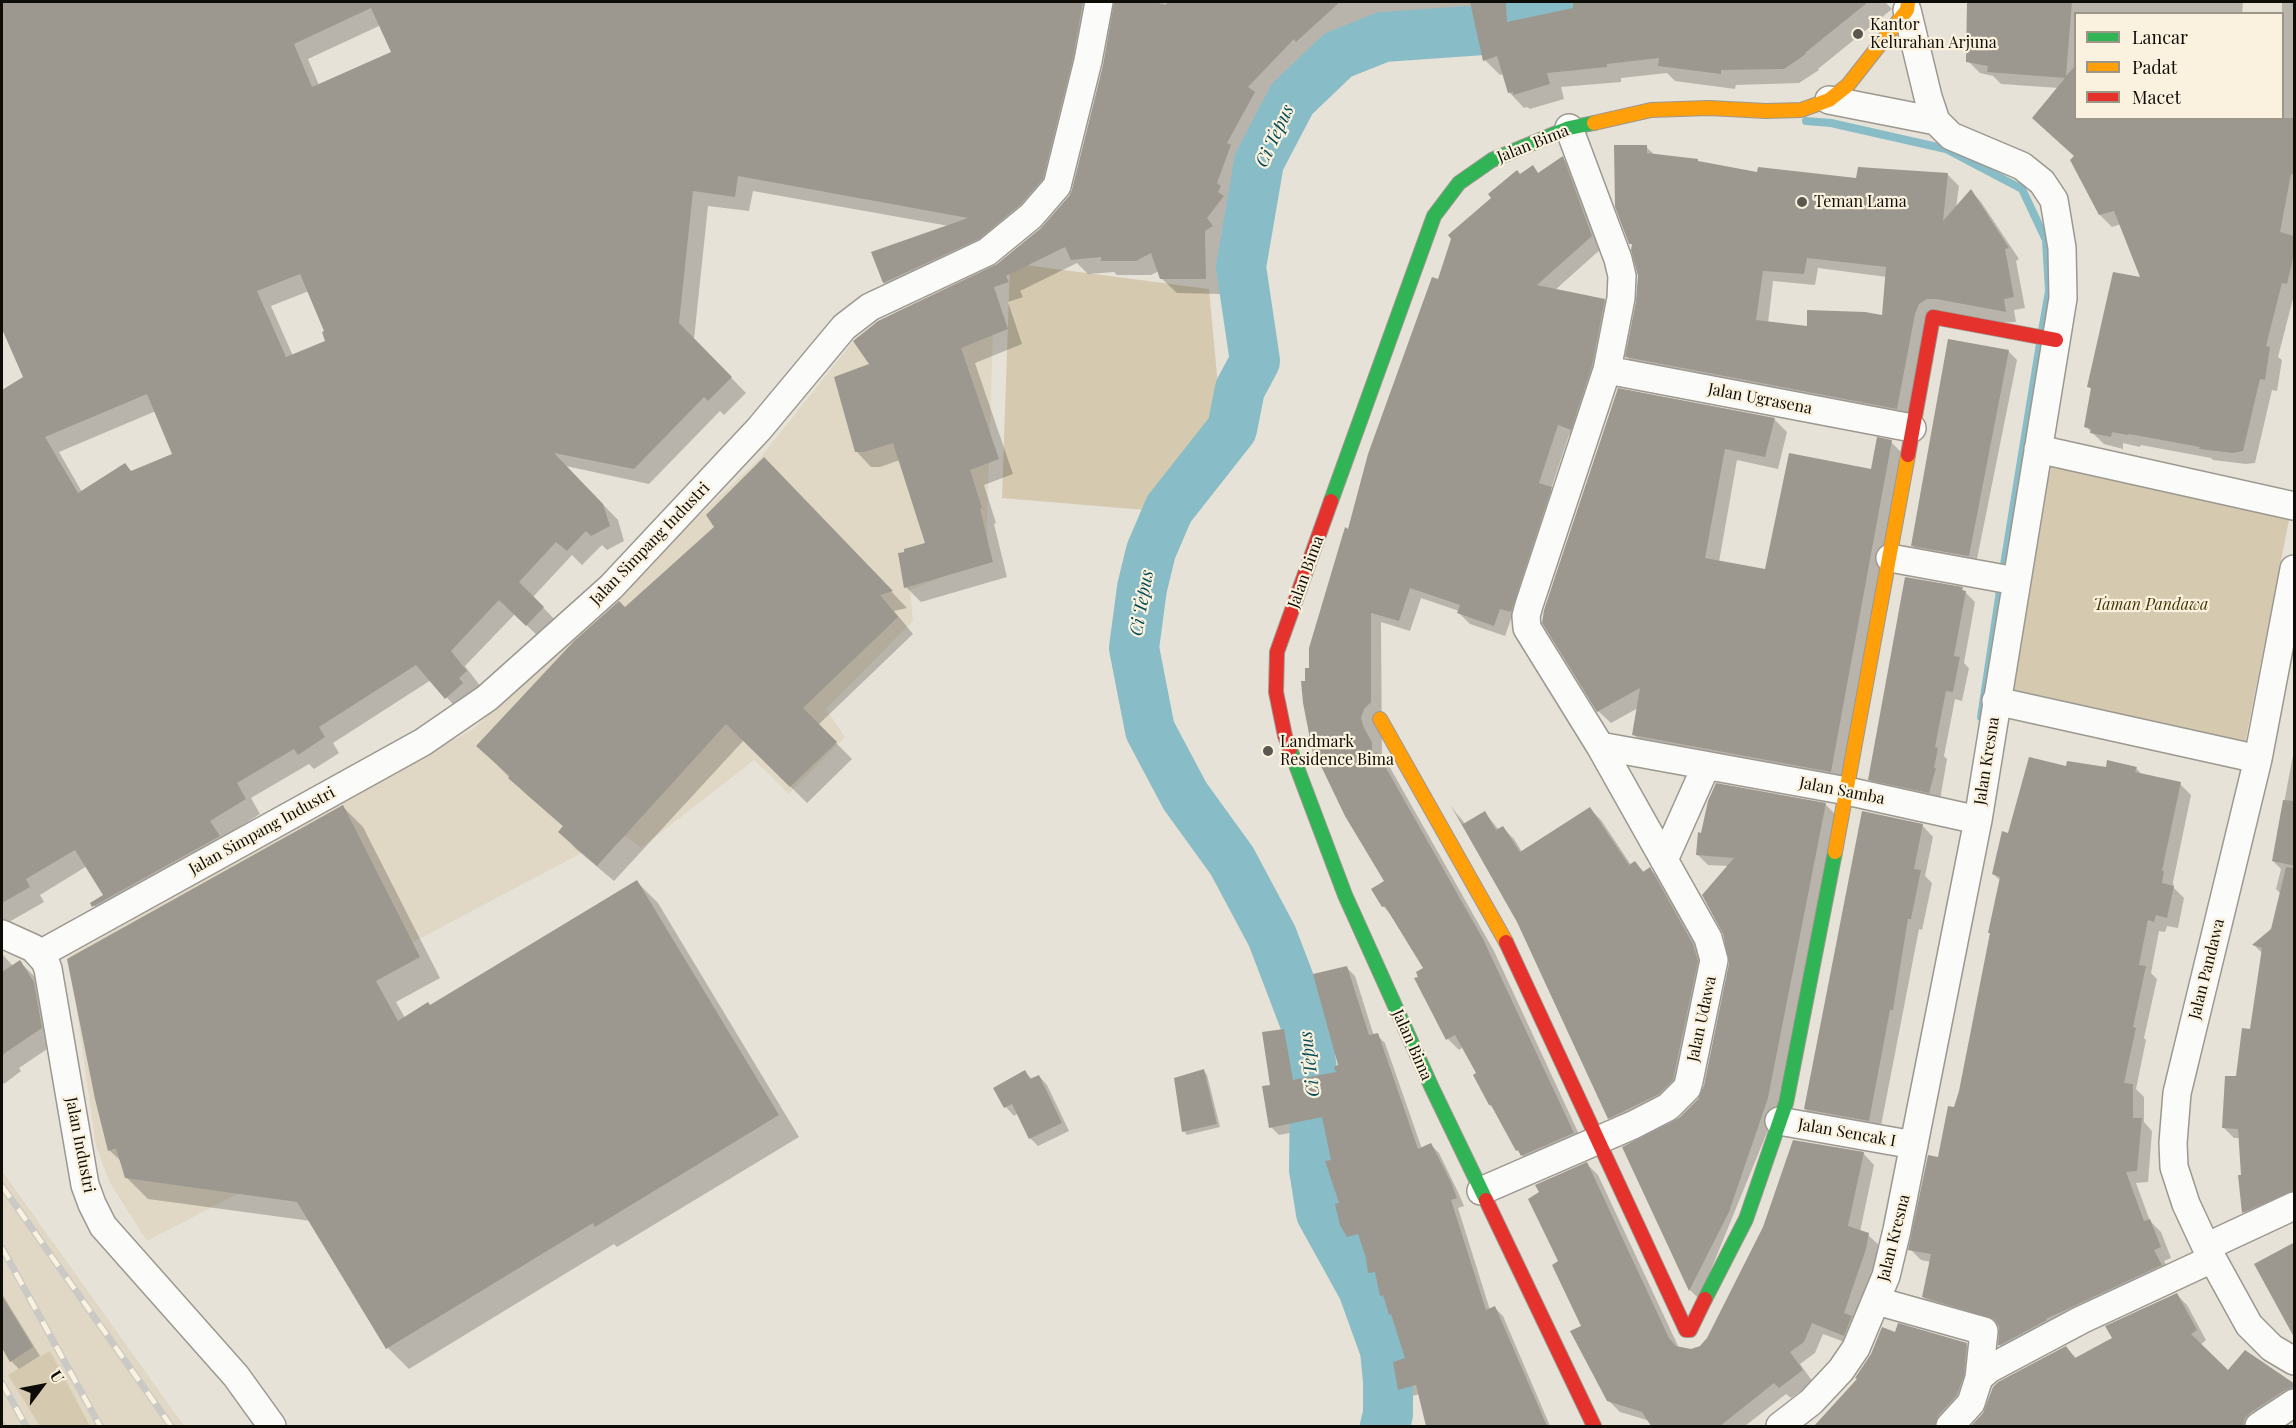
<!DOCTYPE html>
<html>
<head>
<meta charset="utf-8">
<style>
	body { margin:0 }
	#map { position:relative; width:2296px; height:1428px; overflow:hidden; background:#e7e2d7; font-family:"Playfair Display",serif }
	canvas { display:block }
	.frame { position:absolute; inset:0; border:3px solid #0e0c06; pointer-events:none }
	.legend { position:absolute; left:2074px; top:12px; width:210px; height:108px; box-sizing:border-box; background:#faf2de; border:2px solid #9c9688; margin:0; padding:8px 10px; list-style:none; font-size:18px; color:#0e0c06 }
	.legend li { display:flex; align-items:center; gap:12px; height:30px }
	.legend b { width:30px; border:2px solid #9c9688 }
	.north { position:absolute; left:12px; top:1356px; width:60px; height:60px; -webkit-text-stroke:4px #faf2de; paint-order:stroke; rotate:58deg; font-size:16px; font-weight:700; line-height:24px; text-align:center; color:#0e0c06 }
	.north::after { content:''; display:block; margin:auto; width:21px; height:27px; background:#0e0c06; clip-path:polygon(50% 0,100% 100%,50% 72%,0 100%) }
</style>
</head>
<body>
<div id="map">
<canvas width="2296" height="1428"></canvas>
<div class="frame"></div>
<ul class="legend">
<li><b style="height:8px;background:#30b455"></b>Lancar</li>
<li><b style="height:8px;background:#ff9f0a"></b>Padat</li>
<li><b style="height:8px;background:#e5322d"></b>Macet</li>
</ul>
<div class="north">U</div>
</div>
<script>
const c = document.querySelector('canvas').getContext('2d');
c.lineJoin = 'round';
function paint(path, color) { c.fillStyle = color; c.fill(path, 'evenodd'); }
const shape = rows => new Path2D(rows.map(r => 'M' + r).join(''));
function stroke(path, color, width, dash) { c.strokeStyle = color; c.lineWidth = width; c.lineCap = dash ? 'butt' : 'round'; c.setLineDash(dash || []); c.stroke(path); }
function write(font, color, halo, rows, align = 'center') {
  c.font = font + ' "Playfair Display",serif'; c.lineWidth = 4.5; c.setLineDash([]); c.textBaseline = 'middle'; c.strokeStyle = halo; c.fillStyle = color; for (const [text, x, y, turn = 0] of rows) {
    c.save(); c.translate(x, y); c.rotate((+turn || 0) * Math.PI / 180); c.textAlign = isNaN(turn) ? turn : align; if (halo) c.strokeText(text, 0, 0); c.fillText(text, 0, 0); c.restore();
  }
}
const built = shape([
	[995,265,986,560,910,590,913,621,826,709,845,737,789,794,754,760,641,848,614,828,593,847,183,1064,249,1188,147,1241,110,1183,96,1146,69,956,473,729,760,458,855,339,897,311],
	[2,1171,140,1364,184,1426,2,1426]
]);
const green = shape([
	[1010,263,1209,289,1218,386,1214,423,1145,510,1002,498],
	[2048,460,2290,515,2244,748,2010,695],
	[50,1351,90,1426,40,1426,8,1375]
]);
const shadow = shape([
	[2,2,1110,2,1057,194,899,298,884,283,873,252,949,226,753,191,749,211,708,206,694,339,746,393,724,415,720,411,649,484,566,466,618,520,624,541,607,550,602,545,582,565,572,555,533,597,558,623,542,640,515,614,465,666,481,687,461,713,431,680,333,743,339,753,314,769,309,764,251,798,260,814,224,837,108,921,92,903,105,895,87,866,40,895,44,902,2,926,2,392,25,377,2,326],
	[381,25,393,53,319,85,308,59],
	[309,291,326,332,327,342,293,356,271,306],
	[156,411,174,454,132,472,125,465,82,492,59,452],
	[1116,2,1885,2,1892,9,1818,69,1819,70,1799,83,1736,85,1735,89,1675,81,1667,73,1621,78,1621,82,1561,87,1564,99,1530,109,1527,107,1524,108,1509,92,1504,74,1500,75,1485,60,1471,12,1392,23,1375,30,1370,24,1349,36,1342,29,1312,55,1310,53,1263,102,1269,108,1242,158,1245,161,1231,198,1235,203,1233,207,1238,212,1221,234,1226,242,1220,247,1220,294,1177,293,1161,278,1159,271,1151,275,1117,275,1114,272,1088,274,1077,263,1020,291,1023,297,1008,302,1022,344,975,363,1013,474,984,485,996,523,994,524,1007,577,921,602,906,587,927,544,900,460,880,467,871,467,856,451,871,365,1042,229,1070,197,1105,64],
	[1966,2,2243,2,2242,14,2076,14,2076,118,2282,118,2282,2,2294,2,2294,295,2278,357,2282,360,2277,391,2272,390,2255,463,2246,464,2213,460,2211,458,2141,445,2140,447,2123,443,2123,449,2104,444,2085,426,2092,390,2089,386,2143,279,2121,224,2112,227,2100,215,2076,157,2059,88,2001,84,1993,76,1980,73,1968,61,1969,4],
	[1646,147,1655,155,1697,160,1701,163,1759,174,1857,180,1948,175,1959,186,1956,208,1971,191,1981,202,2019,259,2016,261,2025,308,2014,310,2016,322,1925,325,1908,419,1638,368,1627,357,1638,301,1639,276,1633,246,1631,243],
	[1818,268,1887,277,1883,316,1808,328,1768,323,1773,281,1815,285],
	[1562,158,1573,169,1602,248,1555,290,1604,300,1615,311,1582,440,1569,435,1551,489,1562,499,1522,622,1511,619,1505,636,1470,624,1459,613,1459,611,1421,598,1410,631,1381,622,1382,759,1388,764,1494,951,1584,1145,1533,1166,1517,1150,1495,1110,1490,1105,1478,1074,1463,1047,1459,1050,1448,1039,1420,977,1425,968,1393,917,1383,906,1386,882,1322,765,1315,757,1307,683,1349,530,1439,281,1520,176,1532,167,1539,174],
	[1949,341,2009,352,2017,360,1976,564,1920,553,1912,545],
	[1619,390,1774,419,1787,432,1778,469,1737,460,1719,562,1766,571,1872,471,1891,442,1903,454,1844,784,1646,747,1633,734,1638,708,1611,723,1598,711],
	[780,475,907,608,894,611,913,634,818,725,852,759,807,803,744,740,614,881,576,849,560,832,564,827,526,794,478,746,625,609],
	[1962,589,1975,602,1964,663,1969,668,1962,701,1955,699,1944,756,1947,759,1940,800,1879,789,1870,779],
	[2294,750,2294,1203,2254,1222,2244,1212,2240,1138,2234,1138,2224,1128,2251,1031,2263,954,2254,945,2272,930,2281,894,2276,889,2281,869,2273,861],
	[2067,768,2136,768,2143,776,2180,784,2191,795,2173,882,2174,888,2184,898,2178,928,2167,926,2165,932,2159,931,2151,973,2157,979,2144,1038,2146,1040,2136,1089,2144,1097,2144,1122,2152,1131,2148,1182,2136,1183,2150,1221,2161,1232,2171,1258,2164,1261,2172,1276,2011,1357,2000,1346,2000,1328,1935,1308,1923,1297,1931,1262,1921,1260,1910,1249,1960,1091,2001,881,1993,874,2009,835],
	[1825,804,1835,814,1777,1108,1699,1299,1690,1290,1624,1148,1680,1120,1700,1100,1706,1086,1731,963,1729,866,1708,865,1698,855],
	[342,806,363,827,440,978,396,1002,405,1018,431,1007,637,882,658,903,799,1137,617,1247,614,1244,409,1369,388,1348,311,1221,148,1199,127,1178,122,1162,109,1150],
	[1590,809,1601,820,1631,865,1635,863,1645,873,1650,869,1661,880,1704,957,1684,1091,1621,1129,1610,1118,1518,921,1457,813,1466,825,1485,813,1499,830,1503,828,1514,839,1522,852],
	[1922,825,1933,837,1925,876,1932,883,1922,930,1919,929,1880,1131,1816,1120,1805,1109],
	[2,954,13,966,20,962,35,977,49,999,56,1043,19,1068,21,1071,4,1084,2,1082],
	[1347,968,1355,976,1374,1036,1377,1035,1385,1043,1422,1149,1431,1145,1439,1153,1458,1192,1464,1206,1458,1208,1490,1310,1495,1308,1503,1316,1550,1426,1428,1426,1420,1394,1408,1397,1400,1389,1406,1359,1394,1318,1391,1314,1386,1300,1381,1295,1378,1281,1370,1273,1362,1242,1357,1244,1349,1236,1325,1126,1279,1135,1271,1127,1271,1086,1284,1030,1292,1038,1299,1081,1337,1073,1340,1066],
	[1204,1071,1207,1075,1220,1127,1187,1135,1184,1131],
	[1025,1072,1033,1080,1039,1076,1047,1085,1069,1131,1038,1146,1030,1138,1018,1113,1014,1116,1006,1107,995,1088],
	[1863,1153,1874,1165,1860,1232,1868,1235,1880,1246,1877,1261,1856,1322,1855,1346,1823,1334,1815,1353,1800,1364,1813,1382,1791,1398,1786,1394,1745,1426,1653,1426,1650,1421,1620,1412,1608,1400,1560,1262,1587,1164,1598,1175,1679,1348,1690,1350,1701,1347],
	[2,1294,40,1356,19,1369,11,1361,2,1345],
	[2177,1295,2187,1305,2206,1340,2200,1345,2228,1373,2294,1389,2294,1402,2257,1426,2028,1426,2012,1410,1993,1426,1973,1426,1984,1414,2066,1348,2077,1359,2114,1338],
	[1896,1334,1966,1344,1976,1354,1947,1426,1816,1426]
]);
const stream = shape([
	[1806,121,1831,123,1946,149,2022,189,2046,240,2049,291,2042,331],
	[2003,571,2040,344],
	[1981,717,2001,584]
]);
const river = shape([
	[1385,1426,1388,1414,1388,1381,1385,1350,1363,1289,1321,1213,1314,1169,1315,1092,1306,1025,1272,936,1232,861,1185,796,1150,730,1134,648,1142,588,1151,551,1169,509,1232,429,1240,389,1255,361,1241,267,1259,162,1292,99,1338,55,1383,37,1483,30,1514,23,1567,2]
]);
const building = shape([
	[2,2,1083,2,1073,58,1043,179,1020,205,979,239,883,283,871,252,968,218,738,176,735,197,693,191,679,323,732,377,708,401,704,397,634,469,554,453,603,504,610,526,591,536,586,531,567,551,556,542,519,582,544,607,526,626,499,600,451,651,467,671,459,678,463,683,445,699,416,665,319,727,325,737,298,755,294,749,237,783,246,799,210,821,220,836,92,907,90,903,103,895,75,850,26,879,30,887,2,903,2,390,23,377,2,329],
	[371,8,391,52,312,87,294,44],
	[300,274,324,331,322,332,325,341,286,357,257,291],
	[147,394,172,454,131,471,125,463,78,493,45,437],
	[1114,2,1155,2,1165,5,1169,2,1340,2,1296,42,1294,39,1248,87,1255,92,1227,143,1231,145,1217,183,1221,186,1218,192,1224,196,1207,218,1213,226,1205,231,1206,279,1160,279,1151,253,1136,261,1101,261,1101,257,1071,260,1065,247,1006,276,1009,282,994,287,1008,329,961,348,999,459,970,470,982,508,980,509,993,562,904,588,898,553,904,552,904,549,925,543,893,443,864,452,855,452,834,377,869,364,853,341,878,321,997,264,1041,228,1069,196,1072,190,1103,65],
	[1470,2,1506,2,1507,22,1573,8,1573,2,1868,2,1805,53,1806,54,1784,69,1721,70,1721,74,1658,66,1659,58,1607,64,1607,67,1547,73,1550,84,1513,95,1513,92,1508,93,1497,56,1483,61],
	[1967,2,2072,2,2066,76,2076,65,2076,118,2295,118,2295,175,2291,174,2280,232,2295,236,2295,250,2287,284,2282,283,2266,346,2270,347,2265,380,2260,379,2243,451,2233,453,2199,449,2200,447,2129,434,2128,435,2112,432,2111,437,2090,433,2091,429,2084,427,2091,388,2087,387,2113,272,2140,277,2114,211,2099,215,2070,160,2074,156,2032,118,2065,78,1987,72,1988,66,1966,62],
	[1614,145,1647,145,1647,153,1698,159,1698,161,1757,172,1758,167,1856,178,1858,167,1948,173,1943,221,1971,189,2009,248,2005,249,2014,297,2004,299,2006,312,1936,299,1927,299,1919,304,1915,314,1897,409,1625,357,1636,301,1638,276,1631,250,1632,244,1629,244,1615,207],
	[1807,258,1886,267,1882,315,1865,312,1807,310,1807,326,1756,320,1763,271,1804,274],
	[1563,156,1592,236,1537,285,1605,299,1592,366,1571,430,1558,425,1539,483,1552,487,1511,612,1500,609,1494,626,1457,613,1460,605,1410,588,1399,621,1371,613,1371,702,1364,709,1361,718,1364,728,1372,742,1372,754,1377,752,1483,939,1574,1133,1521,1156,1518,1150,1516,1151,1491,1105,1489,1105,1473,1075,1476,1073,1455,1035,1446,1040,1414,978,1418,977,1416,972,1423,968,1385,906,1382,907,1371,889,1384,881,1345,816,1321,766,1320,758,1314,759,1303,703,1301,681,1305,681,1305,668,1309,668,1309,648,1345,527,1348,529,1368,454,1432,277,1438,279,1451,239,1448,235,1491,198,1488,194,1517,170,1520,174,1533,165,1538,173],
	[1948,339,2009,350,1969,556,1911,546],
	[1618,388,1775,418,1765,457,1725,449,1705,558,1765,569,1789,453,1871,469,1877,437,1892,440,1831,772,1632,735,1640,688,1597,712,1542,623,1544,610],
	[764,457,893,591,880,595,898,617,803,708,837,742,790,787,726,724,597,866,558,832,563,826,508,778,510,776,476,746,574,641,619,601,625,607,714,527,706,515],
	[1905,577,1963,587,1962,590,1966,591,1954,656,1960,657,1953,692,1946,691,1935,747,1938,748,1934,768,1936,768,1929,793,1868,780],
	[2029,757,2066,766,2067,761,2106,767,2107,760,2137,767,2135,772,2181,782,2162,871,2164,871,2162,883,2174,886,2167,918,2156,915,2154,922,2148,920,2139,965,2146,966,2133,1027,2136,1028,2124,1083,2133,1084,2133,1118,2142,1118,2137,1171,2126,1172,2144,1221,2150,1219,2161,1247,2154,1250,2162,1265,2046,1319,2047,1320,1998,1346,1999,1326,1994,1319,1922,1297,1931,1254,1908,1250,1928,1155,1938,1157,1948,1106,1954,1107,1959,1091,1990,933,1988,933,2000,877,1992,874,2002,831,2008,833],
	[1716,783,1826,803,1768,1098,1729,1212,1689,1291,1622,1147,1679,1118,1698,1099,1704,1085,1729,963,1723,934,1702,895,1734,858,1696,855,1698,832,1701,833,1708,801],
	[2283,800,2295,801,2295,866,2272,861],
	[1450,804,1463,824,1485,811,1496,830,1503,826,1520,852,1590,807,1629,865,1635,861,1643,872,1650,867,1693,944,1698,961,1673,1080,1659,1094,1608,1119,1517,922],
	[343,805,420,957,376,981,398,1021,428,1002,430,1005,637,880,779,1115,595,1227,593,1223,386,1349,297,1202,125,1178,116,1148,108,1151,95,1099,67,959],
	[1862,811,1923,824,1914,869,1921,870,1911,919,1908,919,1893,1010,1890,1010,1869,1121,1804,1109],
	[2286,867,2295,868,2295,1190,2242,1213,2238,1175,2241,1175,2238,1129,2222,1128,2225,1076,2236,1076,2242,1028,2250,1029,2262,948,2252,945,2271,929],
	[20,960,34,982,42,1028,2,1055,2,972],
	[1347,966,1369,1035,1378,1033,1418,1149,1431,1143,1451,1182,1457,1198,1451,1200,1486,1310,1495,1306,1547,1426,1426,1426,1416,1385,1398,1390,1393,1362,1405,1358,1391,1314,1389,1315,1383,1295,1380,1296,1375,1272,1368,1273,1366,1258,1358,1234,1347,1237,1340,1225,1335,1204,1339,1203,1325,1161,1331,1160,1322,1117,1269,1128,1262,1086,1270,1085,1262,1032,1284,1029,1293,1080,1336,1072,1334,1067,1338,1065,1313,974],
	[1204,1069,1217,1124,1182,1132,1174,1078],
	[1025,1070,1030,1079,1039,1075,1062,1123,1029,1139,1012,1104,1004,1108,993,1088],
	[1793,1140,1864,1152,1848,1226,1869,1233,1866,1249,1844,1313,1852,1316,1844,1336,1812,1323,1804,1342,1790,1352,1803,1370,1779,1388,1774,1383,1720,1426,1651,1426,1642,1412,1607,1401,1570,1331,1581,1326,1552,1265,1558,1261,1528,1199,1539,1192,1535,1185,1587,1162,1669,1338,1676,1346,1691,1349,1700,1346,1707,1338,1763,1227],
	[2295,1242,2295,1339,2254,1264],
	[2177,1293,2197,1330,2191,1334,2228,1370,2245,1350,2295,1384,2295,1387,2285,1390,2250,1413,2245,1418,2243,1426,1971,1426,1983,1413,1993,1387,1998,1382,2066,1346,2075,1358,2112,1338,2105,1326],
	[2,1296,33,1347,10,1362,2,1348],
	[1898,1323,1967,1343,1964,1375,1957,1395,1938,1416,1935,1426,1814,1426,1857,1379,1855,1378,1871,1354,1882,1327,1895,1332]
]);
const street = shape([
	[1829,100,1936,121],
	[1607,370,1912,428],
	[2038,449,2294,506],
	[1890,558,2016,581],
	[2294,569,2258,759,2177,1093,2173,1143,2174,1167,2186,1204,2206,1247,2249,1325,2272,1348,2294,1361],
	[1996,701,2258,759],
	[1600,746,1847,791,1978,820],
	[1664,860,1706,766],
	[2,934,33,948,45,961,48,969,85,1185,92,1204,103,1226,236,1376,272,1426],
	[40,954,423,742,487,698,611,587,759,429,844,327,870,307,987,252,1031,216,1057,186,1088,61,1099,2],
	[1779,1121,1914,1145],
	[1481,1191,1633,1125,1668,1107,1687,1088,1689,1081,1714,960,1708,938,1600,746,1527,628,1526,616,1529,605,1607,370,1621,298,1622,276,1618,259,1569,128],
	[2206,1247,2294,1206],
	[1877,1301,1984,1331,1979,1378,1971,1403,1950,1426],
	[1979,1378,1989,1369,2081,1320,2212,1259],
	[1780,1426,1811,1402,1841,1370,1856,1348,1886,1276,1897,1230,1978,820,2063,298,2062,248,2054,200,2042,182,2022,166,1951,136,1936,121,1928,97,1907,10],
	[2259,1426,2294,1403]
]);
const fast = shape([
	[1331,501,1434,216,1459,183,1492,160,1569,128,1594,123],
	[1290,749,1345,895,1432,1088,1486,1200],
	[1705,1299,1746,1219,1786,1103,1835,852]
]);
const slow = shape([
	[1594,123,1651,110,1709,108,1766,111,1801,110,1829,100,1848,85,1907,10,1908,2],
	[1380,719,1506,942],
	[1835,852,1908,455]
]);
const jam = shape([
	[1908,455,1933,317,2056,340],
	[1290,749,1285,736,1276,692,1277,652,1331,501],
	[1506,942,1686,1330,1690,1330,1705,1299],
	[1486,1200,1594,1426]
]);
const rail = shape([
	[2,1186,171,1426],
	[2,1248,100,1426],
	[2,1383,26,1426],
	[2,1425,2,1426]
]);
const markers = [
	[1858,34,6,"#5a574f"],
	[1802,202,6,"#5a574f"],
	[1268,751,6,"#5a574f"]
];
const poiNames = [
	["Kantor",1870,25],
	["Kelurahan Arjuna",1870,43],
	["Teman Lama",1814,202],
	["Landmark",1280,742],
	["Residence Bima",1280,760]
];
const streetNames = [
	["Jalan Bima",1533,144,-22],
	["Jalan Ugrasena",1760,399,11],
	["Jalan Simpang Industri",650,544,-46],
	["Jalan Bima",1306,572,-70],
	["Jalan Kresna",1987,761,-81],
	["Jalan Samba",1842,791,11],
	["Jalan Simpang Industri",262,831,-29],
	["Jalan Pandawa",2207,969,-76],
	["Jalan Udawa",1702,1019,-78],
	["Jalan Bima",1412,1045,66],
	["Jalan Sencak I",1847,1133,10],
	["Jalan Industri",80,1145,79],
	["Jalan Kresna",1894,1238,-76]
];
const parkNames = [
	["Taman Pandawa",2151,605]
];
const waterNames = [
	["Ci Tepus",1275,136,-65],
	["Ci Tepus",1142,603,-80],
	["Ci Tepus",1310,1064,-97]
];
paint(built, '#e0d8c5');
paint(green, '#d5caaf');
paint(shadow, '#0003');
stroke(stream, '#88bcc6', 8);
stroke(river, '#88bcc6', 50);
paint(building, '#9c9890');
stroke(street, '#9c9890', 30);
stroke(fast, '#9c9890', 16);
stroke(slow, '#9c9890', 16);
stroke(jam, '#9c9890', 16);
stroke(street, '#fbfbf9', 27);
stroke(fast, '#30b455', 14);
stroke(slow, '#ff9f0a', 14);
stroke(jam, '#e5322d', 14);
stroke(rail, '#cbc9c6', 7);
stroke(rail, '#faf2de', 4.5, [14]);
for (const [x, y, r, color] of markers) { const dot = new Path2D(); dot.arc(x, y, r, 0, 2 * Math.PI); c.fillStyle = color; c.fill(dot); stroke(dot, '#faf2de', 2); }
write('16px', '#0e0c06', '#faf2de', poiNames, 'left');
write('16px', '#0e0c06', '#faf2de', streetNames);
write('italic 16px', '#433403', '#faf2de', parkNames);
write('italic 18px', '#024a57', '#faf2de', waterNames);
</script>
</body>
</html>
